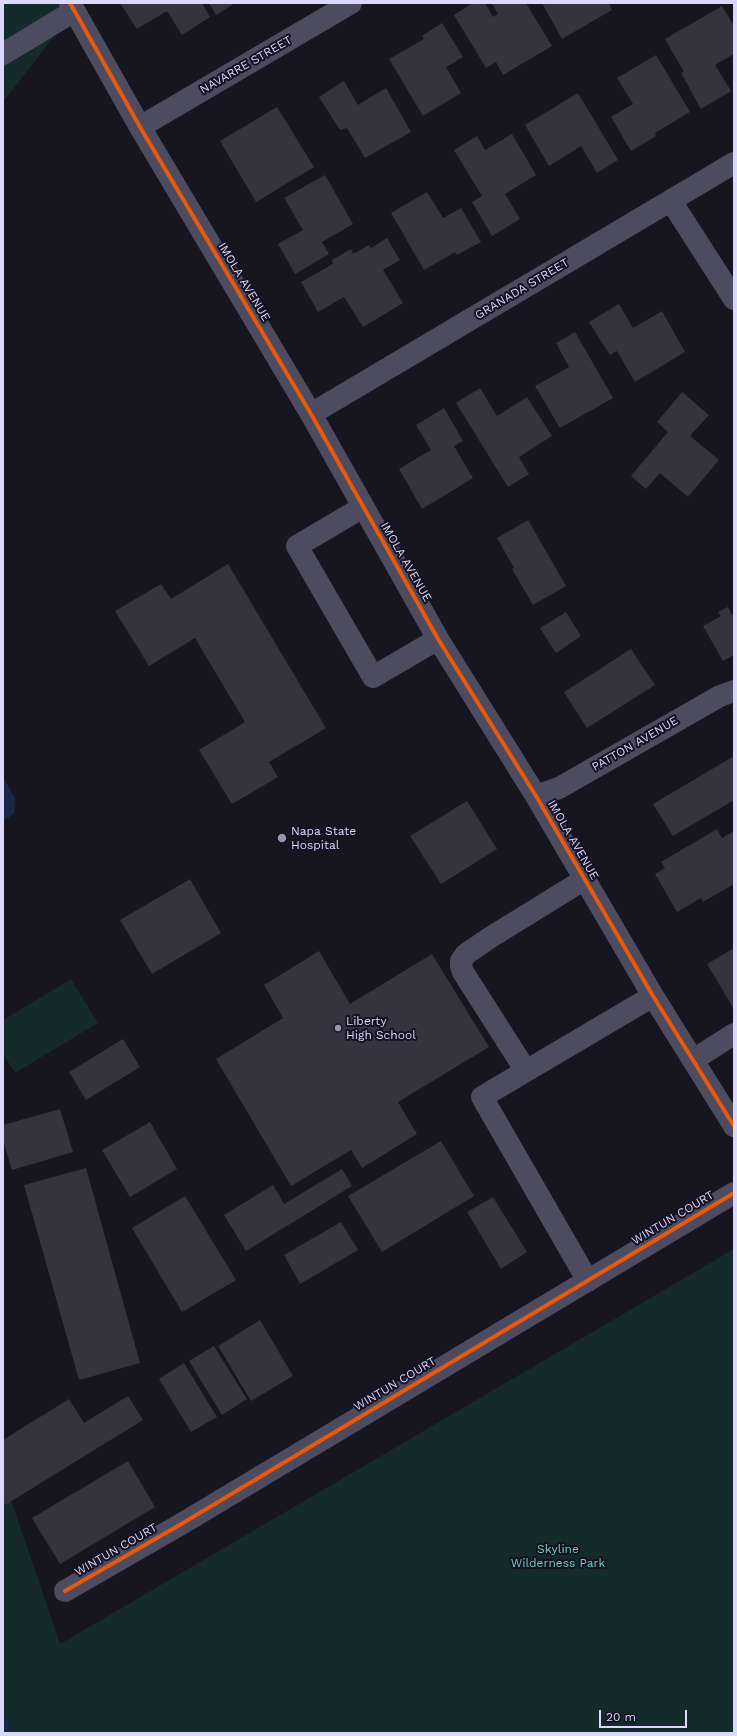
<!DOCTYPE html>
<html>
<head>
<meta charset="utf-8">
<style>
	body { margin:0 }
	#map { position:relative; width:737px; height:1736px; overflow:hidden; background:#17151f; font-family:"Work Sans",sans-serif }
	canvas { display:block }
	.frame { position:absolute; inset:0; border:4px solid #dcd8fb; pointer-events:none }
	.scale { position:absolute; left:599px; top:1710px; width:88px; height:18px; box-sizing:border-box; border:2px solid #dcd8fb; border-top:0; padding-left:5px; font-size:12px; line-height:14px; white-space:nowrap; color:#dcd8fb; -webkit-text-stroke:3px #141123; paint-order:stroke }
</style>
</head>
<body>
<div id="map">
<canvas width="737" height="1736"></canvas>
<div class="frame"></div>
<div class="scale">20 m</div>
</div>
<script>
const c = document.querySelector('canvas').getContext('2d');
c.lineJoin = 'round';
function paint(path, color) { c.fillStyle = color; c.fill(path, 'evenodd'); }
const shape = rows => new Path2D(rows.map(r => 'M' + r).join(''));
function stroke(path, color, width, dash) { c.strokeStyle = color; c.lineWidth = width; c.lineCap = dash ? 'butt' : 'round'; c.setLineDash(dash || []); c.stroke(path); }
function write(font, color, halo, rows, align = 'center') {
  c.font = font + ' "Work Sans",sans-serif'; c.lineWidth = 4; c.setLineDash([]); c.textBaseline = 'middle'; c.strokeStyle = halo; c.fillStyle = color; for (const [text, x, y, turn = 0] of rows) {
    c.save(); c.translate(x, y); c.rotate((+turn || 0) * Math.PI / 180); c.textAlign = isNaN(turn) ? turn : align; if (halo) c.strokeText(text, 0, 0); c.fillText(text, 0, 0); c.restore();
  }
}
const green = shape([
	[3,3,70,3,74,11,3,102],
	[71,979,98,1023,15,1073,3,1054,3,1020],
	[734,1249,734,1733,3,1733,3,1476,60,1644]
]);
const water = shape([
	[3,777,15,798,14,814,3,821]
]);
const stream = shape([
	[3,1721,6,1733]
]);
const building = shape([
	[120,3,202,3,210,17,182,35,167,11,137,29],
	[209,3,235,3,216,15],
	[473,3,485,3,493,17,498,14,492,4,495,3,526,3,552,46,503,75,496,62,486,68,454,15],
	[542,3,609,3,612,10,562,39],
	[722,6,734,26,734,54,715,65,731,91,701,109,681,73,684,72,665,39],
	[442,23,463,57,446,67,461,93,423,116,389,59,424,39,422,36],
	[656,55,690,112,655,133,656,136,631,151,611,117,633,104,617,78],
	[344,81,358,105,386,88,411,132,365,158,347,128,340,130,319,97],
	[578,93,618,160,597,173,581,146,549,166,525,125],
	[277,107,314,167,256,202,220,141],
	[512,134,536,175,505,194,520,219,492,236,472,202,482,196,454,150,477,136,485,150],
	[325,175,353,224,322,242,329,254,295,274,278,244,303,230,284,198],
	[427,192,443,218,461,208,481,242,457,255,455,252,424,270,391,213],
	[387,238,400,260,383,270,403,303,363,327,344,297,318,312,301,282,333,264,332,260,351,249,353,254,369,245,371,248],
	[619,304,633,328,662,311,685,352,635,382,617,351,610,355,589,322],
	[575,332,613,398,560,428,535,386,569,367,556,343],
	[480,388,497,416,527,397,552,436,519,457,529,474,508,487,456,403],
	[682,392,709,415,690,436,719,460,688,497,660,473,646,489,631,476,668,432,657,422],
	[444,408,463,441,454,446,473,478,422,509,399,469,431,450,416,425],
	[528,520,566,586,533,605,512,569,514,568,497,538],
	[228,564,326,728,269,762,278,777,232,804,199,750,245,722,195,638,149,666,115,611,161,584,171,599],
	[728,607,732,615,734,614,734,655,723,661,703,626,721,616,718,612],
	[566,612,581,636,556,653,540,628],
	[631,649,655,685,587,728,564,692],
	[734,756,734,800,673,836,653,804],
	[467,801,497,849,441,884,410,836],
	[717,829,722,838,734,831,734,884,703,902,701,898,677,912,655,874,665,868,661,862],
	[190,879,221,933,152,974,120,920],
	[734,948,734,1009,707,964],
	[319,951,350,1004,432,954,489,1047,398,1102,417,1134,362,1168,351,1150,291,1186,216,1059,283,1018,264,985],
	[123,1039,140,1067,86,1100,69,1072],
	[60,1109,73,1152,12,1170,3,1140,3,1125],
	[150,1122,177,1169,130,1197,102,1150],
	[441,1141,474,1196,382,1252,348,1196],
	[86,1168,140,1363,79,1380,24,1185],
	[342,1169,352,1186,246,1251,224,1215,273,1185,284,1204],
	[185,1196,236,1280,182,1312,132,1228],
	[493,1197,527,1252,501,1269,467,1212],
	[341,1222,358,1250,300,1284,284,1255],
	[260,1320,293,1376,251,1401,218,1346],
	[214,1346,247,1399,222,1415,189,1361],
	[184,1363,217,1417,191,1432,159,1379],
	[128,1396,143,1420,5,1505,3,1502,3,1440,69,1399,84,1423],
	[128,1461,155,1507,60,1564,32,1518]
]);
const minor = shape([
	[70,3,140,127,311,414,438,639,536,796,653,996,734,1126],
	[3,54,74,11],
	[140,127,351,3],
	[671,201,734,299],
	[311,414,734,163],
	[363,507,297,546,373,677,438,639],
	[536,796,559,788,720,696,734,691],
	[693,1060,734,1034],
	[526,1071,463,972,461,966,461,961,466,954,491,937,585,879],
	[588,1281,482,1097,653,996],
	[65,1591,183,1523,734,1193]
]);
const cycleway = shape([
	[70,3,140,127,311,414,438,639,536,796,653,996,734,1126],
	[65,1591,183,1523,734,1193]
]);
const markers = [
	[282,838,5,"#9794ae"],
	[338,1028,4,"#9794ae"]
];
const streetNames = [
	["NAVARRE STREET",246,65,-30],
	["IMOLA AVENUE",244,282,59],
	["GRANADA STREET",522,289,-31],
	["IMOLA AVENUE",406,562,60],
	["PATTON AVENUE",635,744,-30],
	["IMOLA AVENUE",573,840,60],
	["WINTUN COURT",673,1218,-31],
	["WINTUN COURT",395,1384,-31],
	["WINTUN COURT",116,1550,-30]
];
const poiNames = [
	["Napa State",291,831],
	["Hospital",291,845],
	["Liberty",346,1021],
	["High School",346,1035]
];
const parkNames = [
	["Skyline",558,1549],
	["Wilderness Park",558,1563]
];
paint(green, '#152a2a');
paint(water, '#162845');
stroke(stream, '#162845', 9);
paint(building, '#363341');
stroke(minor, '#4d4b5f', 22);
stroke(cycleway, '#e8590c', 4);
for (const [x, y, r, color] of markers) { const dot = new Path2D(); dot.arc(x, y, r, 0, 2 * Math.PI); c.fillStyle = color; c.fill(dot); stroke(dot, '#141123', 1.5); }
write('12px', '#dcd8fb', '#141123', streetNames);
write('12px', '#dcd8fb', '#141123', poiNames, 'left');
write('12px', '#6cd3b9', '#141123', parkNames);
</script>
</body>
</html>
